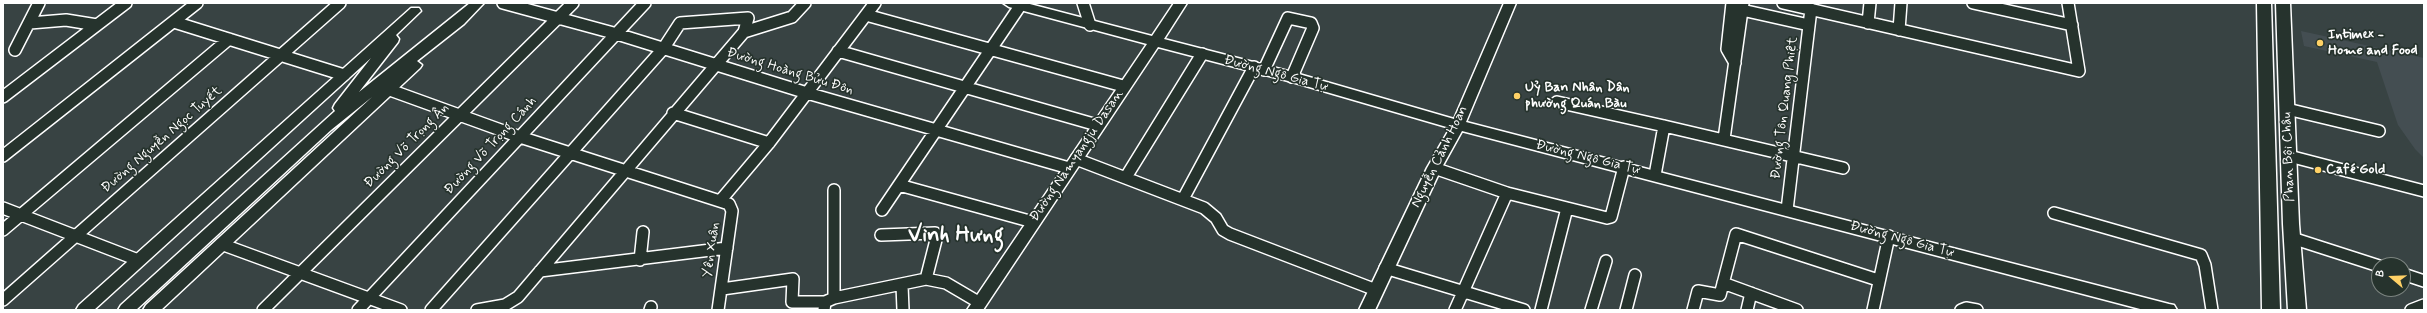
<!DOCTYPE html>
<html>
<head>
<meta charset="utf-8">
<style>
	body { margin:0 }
	#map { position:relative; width:2427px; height:313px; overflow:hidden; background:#384343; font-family:Mynerve,sans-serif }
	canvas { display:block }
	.frame { position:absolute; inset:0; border:4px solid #fff; pointer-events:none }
	.north { position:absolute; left:2371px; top:257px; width:40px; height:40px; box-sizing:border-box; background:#26332d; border:1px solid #7d8581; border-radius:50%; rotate:289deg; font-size:11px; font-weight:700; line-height:16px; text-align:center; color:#fff }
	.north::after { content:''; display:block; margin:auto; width:14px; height:18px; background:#ffd166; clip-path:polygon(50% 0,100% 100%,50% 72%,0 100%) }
</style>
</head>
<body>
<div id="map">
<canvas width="2427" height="313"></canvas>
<div class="frame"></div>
<div class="north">B</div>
</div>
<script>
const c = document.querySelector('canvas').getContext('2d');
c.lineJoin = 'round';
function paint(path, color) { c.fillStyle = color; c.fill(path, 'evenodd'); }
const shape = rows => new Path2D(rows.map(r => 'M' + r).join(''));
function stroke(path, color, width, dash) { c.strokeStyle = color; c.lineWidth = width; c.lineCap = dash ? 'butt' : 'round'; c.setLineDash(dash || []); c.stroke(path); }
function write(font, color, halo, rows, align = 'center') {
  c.font = font + ' Mynerve,sans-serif'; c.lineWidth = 3.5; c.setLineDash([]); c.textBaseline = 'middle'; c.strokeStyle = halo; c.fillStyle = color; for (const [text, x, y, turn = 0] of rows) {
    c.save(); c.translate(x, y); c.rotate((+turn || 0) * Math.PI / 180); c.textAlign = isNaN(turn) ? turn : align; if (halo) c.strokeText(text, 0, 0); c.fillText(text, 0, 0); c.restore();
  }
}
const built = shape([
	[2301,31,2424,58,2424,158,2415,149,2398,125,2377,62,2304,46]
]);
const minor = shape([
	[503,3,617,34,807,93,1069,168],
	[1083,3,1090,25],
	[1732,3,1727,49,1735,63],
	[1783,3,2079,71,2068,3],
	[1973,3,2072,25],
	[1742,10,1809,25],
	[866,15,1123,86],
	[174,22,344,75],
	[30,23,66,20,97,25],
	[1868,23,1870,3],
	[1899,30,1901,3],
	[744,32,792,17,805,3],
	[15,50,39,3],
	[838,51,1097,125],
	[1264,70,1288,18,1311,23,1313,28,1292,77],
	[390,90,520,137,729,204,732,211,718,310],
	[3,97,126,3],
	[1557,102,1664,126],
	[2287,109,2379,131],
	[673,113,769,143],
	[1724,139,1743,3],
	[3,156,197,3],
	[2289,156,2424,191],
	[1076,159,1204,208,1216,218,1223,230,1230,234,1376,290],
	[1434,168,1507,193,1607,218,1611,217,1624,167],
	[1655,175,1664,126,1843,168],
	[1126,177,1202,54],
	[899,185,1033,222],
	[834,190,834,298],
	[1183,199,1254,67],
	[720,201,769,143,875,3],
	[3,208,138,260],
	[882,210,1020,6],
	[1787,210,1811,9],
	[2054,213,2201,255,2205,265,2212,310],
	[3,230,229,39],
	[2292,238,2379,266],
	[221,244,401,310],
	[640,260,643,232],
	[1385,268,1524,310],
	[540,271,727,248],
	[2403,274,2424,281],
	[926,279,946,283,980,303],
	[1723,283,1797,310],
	[902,285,903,310],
	[722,289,793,279,792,302,825,302],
	[3,300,340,3],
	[263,310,573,3],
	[358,310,645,3],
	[431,310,663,49,680,23,748,18,744,32,518,297,505,305,477,310],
	[650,310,651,307],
	[824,310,825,302,834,298,926,279,937,236,935,233,881,235],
	[1455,310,1507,193],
	[1541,310,1567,208],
	[1591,310,1606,261],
	[1626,310,1635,275],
	[1693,310,1698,291,1720,295,1736,234,1878,280],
	[1747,310,1751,293],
	[1873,310,1889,236],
	[1961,310,1966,308,1977,310],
	[2411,310,2424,305]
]);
const tertiary = shape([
	[470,3,484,3,464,24,417,61,422,65,420,68,161,310,143,310,146,305,372,97,331,130,136,310,118,310,121,305,335,111,333,108,335,104,371,58,94,310,76,310,79,305,411,8,419,8,421,11,396,35,399,39,398,42,359,92,470,3],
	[1003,3,1026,3,1152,36,1174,3,1187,3,1164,39,1292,72,1454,119,1504,3,1516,3,1466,122,2169,304,2174,305,2177,310,2144,310,1462,131,1441,169,1375,310,1359,310,1427,168,1450,128,1292,82,1158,47,983,310,967,310,1147,44,1009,7,1003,3]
]);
const secondary = shape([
	[2257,3,2271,3,2280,310,2262,310,2257,3],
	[2276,3,2290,3,2299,224,2306,310,2288,310,2283,224,2276,3]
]);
const markers = [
	[2320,43,4,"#ffd166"],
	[1517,96,4,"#ffd166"],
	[2318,170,4,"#ffd166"]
];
const poiNames = [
	["Intimex -",2328,35],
	["Home and Food",2328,51],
	["Uỷ Ban Nhân Dân",1525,88],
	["phường Quán Bàu",1525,104],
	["Café Gold",2326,170]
];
const streetNames = [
	["Đường Hoàng Bửu Đôn",790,72,17],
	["Đường Ngô Gia Tự",1276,74,15],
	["Đường Tôn Quang Phiệt",1785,108,-83],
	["Đường Nguyễn Ngọc Tuyết",162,140,-41],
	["Đường Võ Trọng Ân",407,146,-45],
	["Đường Võ Trọng Cánh",491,146,-47],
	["Đường Namyangju Dasan",1077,156,-56],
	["Nguyễn Cảnh Hoan",1440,157,-64],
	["Phan Bội Châu",2289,157,-92],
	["Đường Ngô Gia Tự",1588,158,14],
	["Đường Ngô Gia Tự",1902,240,15],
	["Yên Xuân",712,250,-82]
];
const townNames = [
	["Vinh Hưng",956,236]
];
paint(built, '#444e52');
stroke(minor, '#fff', 14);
stroke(tertiary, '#fff', 3);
stroke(secondary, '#fff', 3);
stroke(minor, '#26332d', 11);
paint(tertiary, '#26332d');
paint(secondary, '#26332d');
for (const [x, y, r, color] of markers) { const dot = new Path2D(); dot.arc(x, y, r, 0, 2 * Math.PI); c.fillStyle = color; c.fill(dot); stroke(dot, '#26332d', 1.5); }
write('bold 14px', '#fff', '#26332d', poiNames, 'left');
write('14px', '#fff', '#26332d', streetNames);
write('bold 22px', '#fff', '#26332d', townNames);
</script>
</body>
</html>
